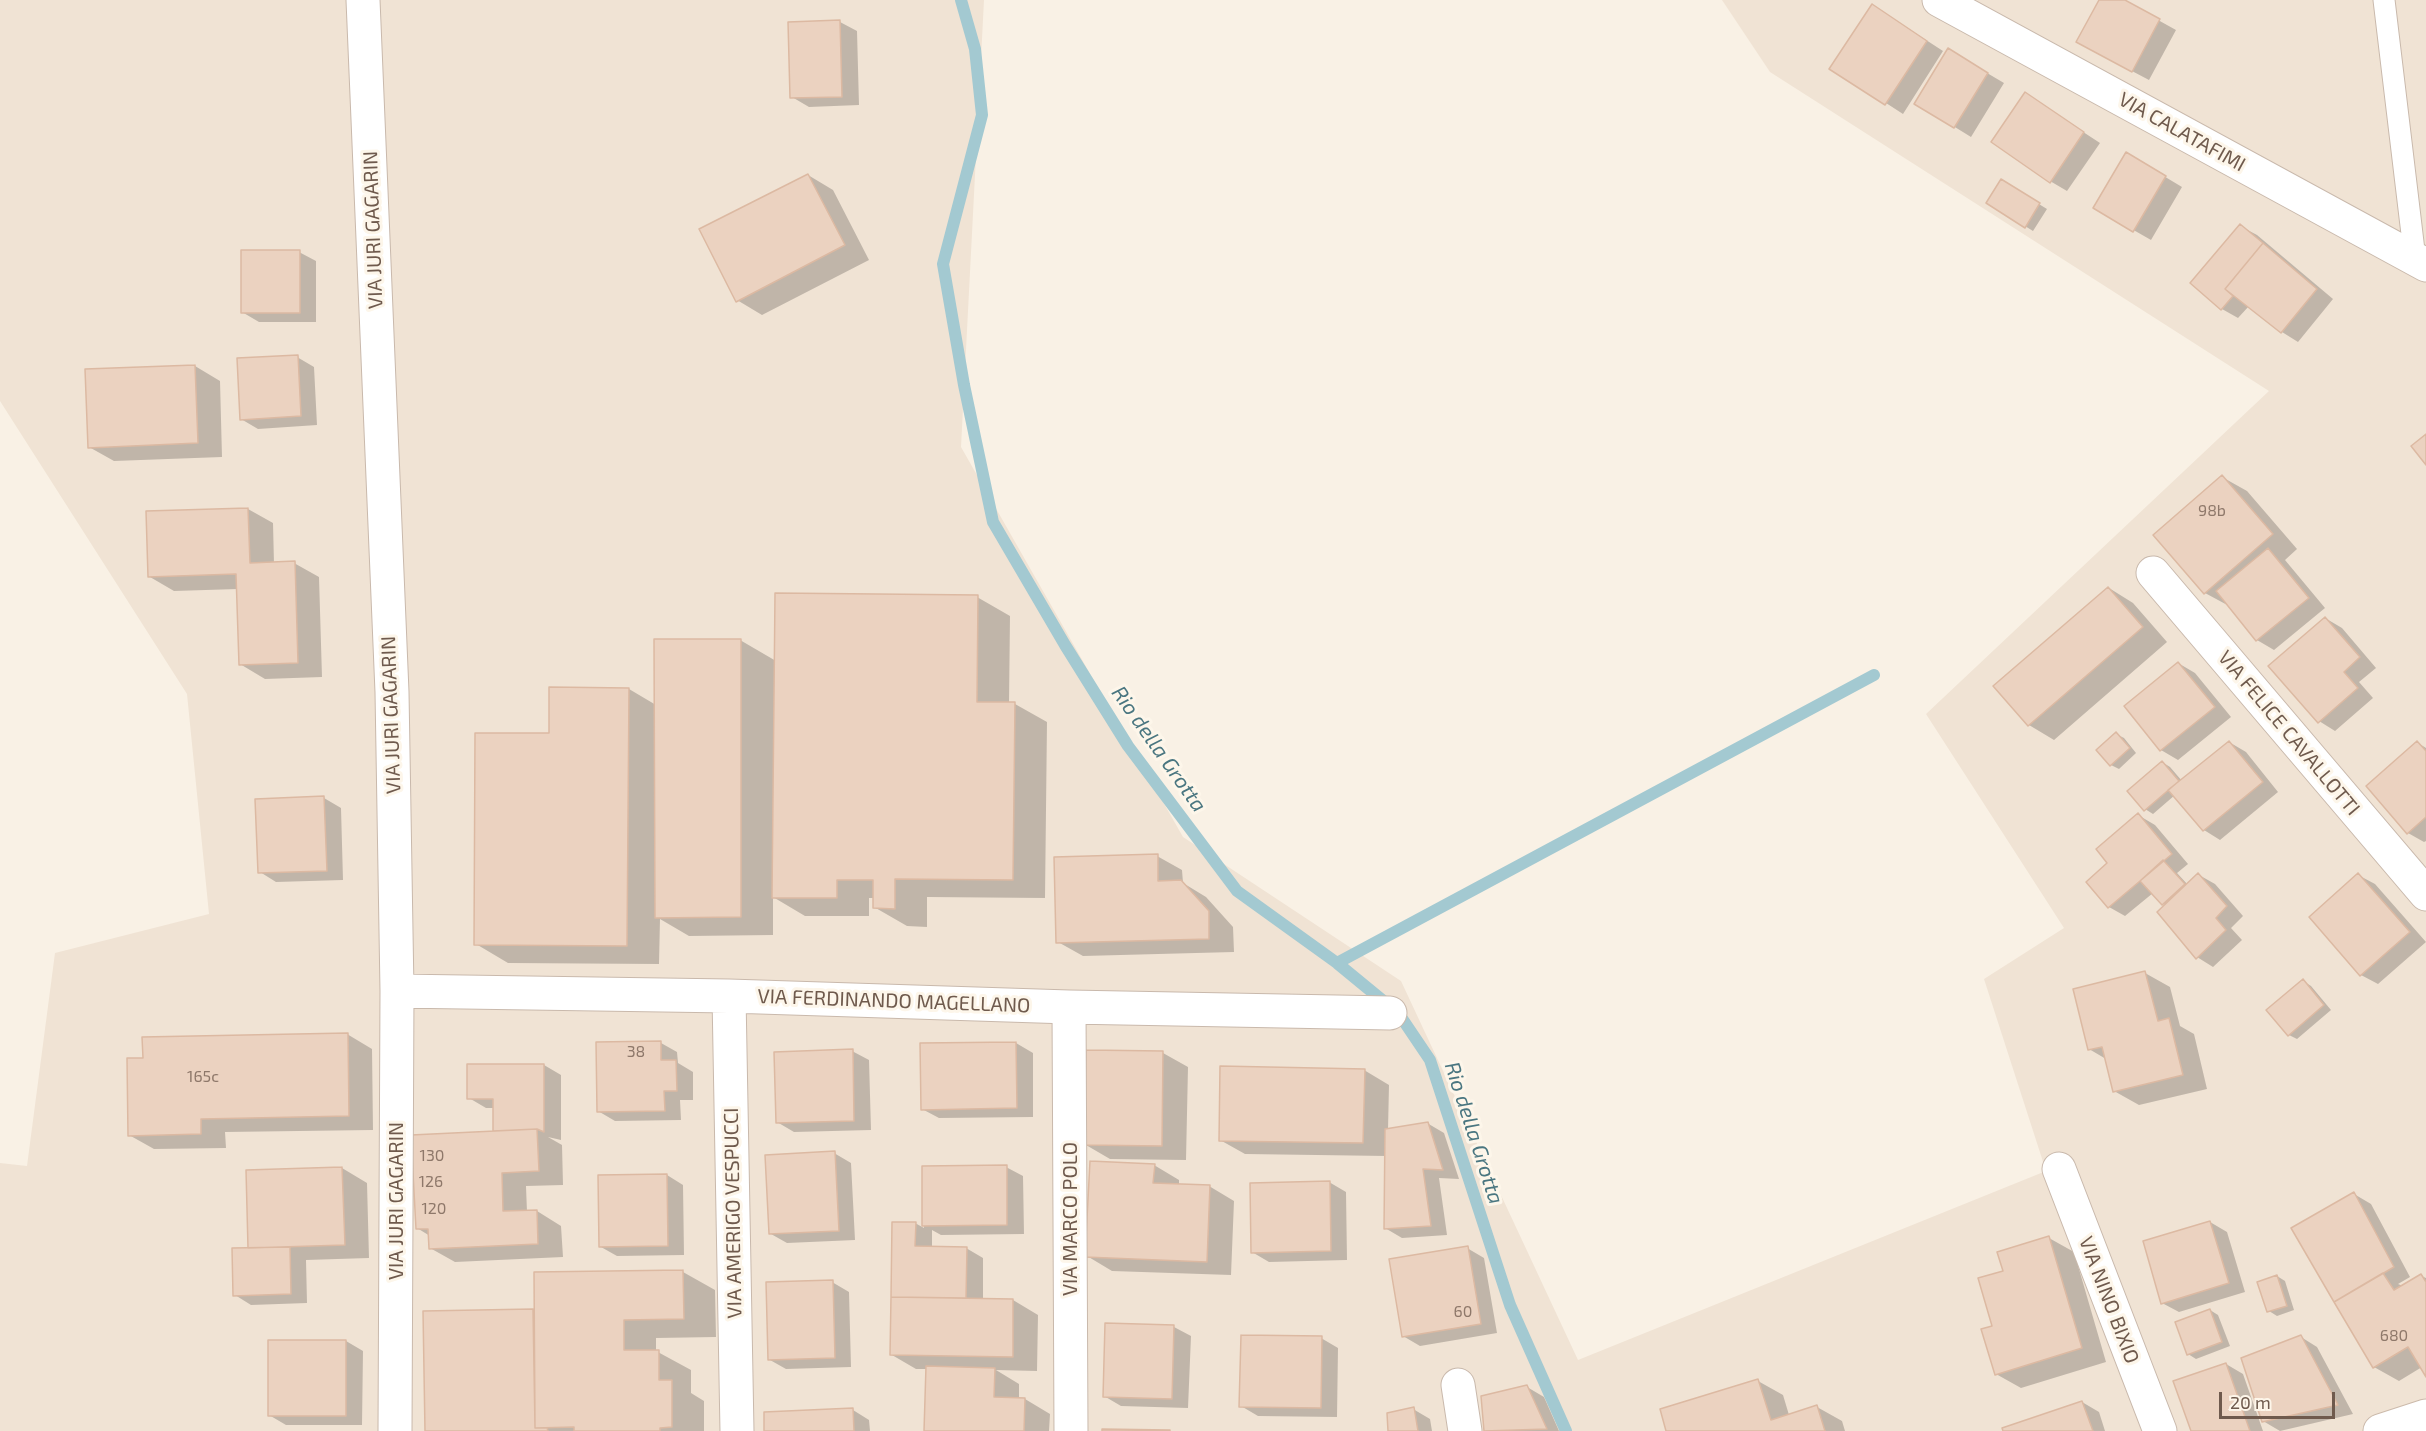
<!DOCTYPE html>
<html>
<head>
<meta charset="utf-8">
<style>
	body { margin:0 }
	#map { position:relative; width:2426px; height:1431px; overflow:hidden; background:#f9f1e5; font-family:"Exo 2",sans-serif }
	canvas { display:block }
	.scale { position:absolute; left:2219px; top:1392px; width:116px; height:27px; box-sizing:border-box; border:3px solid #6f5a4d; border-top:0; padding-left:8px; font-size:18px; line-height:21px; white-space:nowrap; color:#6f5a4d; -webkit-text-stroke:4px #fdf6ea; paint-order:stroke }
</style>
</head>
<body>
<div id="map">
<canvas width="2426" height="1431"></canvas>
<div class="scale">20 m</div>
</div>
<script>
const c = document.querySelector('canvas').getContext('2d');
c.lineJoin = 'round';
function paint(path, color) { c.fillStyle = color; c.fill(path, 'evenodd'); }
const shape = rows => new Path2D(rows.map(r => 'M' + r).join(''));
function stroke(path, color, width, dash) { c.strokeStyle = color; c.lineWidth = width; c.lineCap = dash ? 'butt' : 'round'; c.setLineDash(dash || []); c.stroke(path); }
function write(font, color, halo, rows, align = 'center') {
  c.font = font + ' "Exo 2",sans-serif'; c.lineWidth = 6; c.setLineDash([]); c.textBaseline = 'middle'; c.strokeStyle = halo; c.fillStyle = color; for (const [text, x, y, turn = 0] of rows) {
    c.save(); c.translate(x, y); c.rotate((+turn || 0) * Math.PI / 180); c.textAlign = isNaN(turn) ? turn : align; if (halo) c.strokeText(text, 0, 0); c.fillText(text, 0, 0); c.restore();
  }
}
const residential = shape([
	[0,0,984,0,961,447,1183,837,1401,981,1578,1360,2046,1171,1984,979,2064,928,1926,714,2269,391,1770,72,1722,0,2426,0,2426,1431,0,1431,0,1163,27,1166,55,953,209,914,187,694,0,401]
]);
const shadow = shape([
	[2100,0,2122,0,2176,30,2149,80,2094,51],
	[1889,16,1943,51,1903,114,1832,68],
	[840,22,857,31,859,105,809,107,792,97],
	[1965,60,2004,83,1971,137,1916,103],
	[2025,94,2100,143,2067,191,2050,181],
	[2127,154,2182,187,2151,240,2095,208],
	[808,175,833,190,869,260,762,315,737,300],
	[2001,181,2047,209,2033,231,1988,203],
	[2240,226,2257,235,2333,299,2298,342,2282,332,2249,306,2238,318,2222,309,2192,283],
	[299,252,316,261,316,322,259,322,242,312],
	[297,357,314,367,317,425,258,429,241,419],
	[195,366,220,381,222,457,114,461,89,447],
	[2222,477,2247,491,2297,549,2285,560,2325,608,2274,650,2257,640,2231,607,2205,593,2155,535],
	[248,509,273,523,274,564,294,563,319,577,322,677,265,679,240,664,238,589,174,591,150,577],
	[2109,588,2133,603,2167,642,2054,740,2029,725,1995,686],
	[977,597,1010,616,1009,704,1015,704,1047,722,1045,898,927,897,927,927,907,926,874,907,874,898,869,898,869,916,805,916,773,897,773,935,689,936,660,919,659,964,508,963,476,944,550,735,629,689,656,705,740,640,776,661],
	[2325,618,2342,628,2376,668,2359,682,2373,698,2335,731,2319,721],
	[2178,663,2195,673,2231,717,2178,760,2161,750,2126,706],
	[2116,734,2124,738,2136,753,2119,769,2111,765],
	[2229,742,2246,752,2278,792,2220,840,2204,830,2175,795,2153,814,2145,809,2162,762,2170,767,2182,781],
	[2418,743,2426,748,2426,841,2424,842,2408,833],
	[324,798,341,808,343,880,276,882,260,872],
	[2138,815,2155,825,2188,864,2177,873,2188,885,2199,875,2215,884,2243,916,2231,928,2242,940,2213,967,2197,957,2166,905,2153,893,2125,916,2109,907,2110,864],
	[1157,856,1182,870,1183,883,1206,897,1233,927,1234,952,1083,956,1058,942],
	[2358,875,2375,884,2426,942,2378,984,2361,975],
	[2145,973,2170,987,2180,1026,2194,1034,2207,1089,2139,1105,2114,1091,2106,1059,2089,1049],
	[2303,981,2311,986,2331,1010,2297,1039,2289,1035],
	[347,1034,372,1049,373,1130,225,1132,226,1148,154,1149,129,1135,144,1060],
	[661,1043,677,1052,678,1063,693,1072,693,1100,680,1100,681,1120,615,1121,598,1111],
	[1016,1043,1033,1053,1033,1117,939,1118,922,1109],
	[852,1051,869,1060,871,1130,794,1132,777,1122],
	[1087,1052,1163,1053,1188,1067,1186,1160,1110,1159,1086,1145],
	[469,1065,544,1065,561,1075,561,1140,548,1137,562,1145,563,1185,526,1186,527,1212,537,1211,561,1226,563,1257,455,1262,430,1248,430,1236,417,1228,494,1133,494,1108,486,1108,469,1098],
	[1364,1070,1389,1085,1388,1130,1427,1123,1444,1133,1459,1179,1439,1178,1447,1235,1402,1238,1385,1228,1387,1156,1245,1154,1220,1140],
	[834,1153,851,1163,855,1240,787,1243,771,1234],
	[1154,1165,1179,1180,1179,1185,1209,1186,1234,1201,1231,1275,1112,1271,1087,1256],
	[923,1167,1006,1167,1023,1176,1024,1234,941,1235,932,1230,932,1248,966,1248,983,1258,983,1300,1013,1300,1038,1315,1037,1371,996,1370,1019,1384,1019,1399,1025,1399,1050,1414,1049,1431,926,1431,928,1369,916,1369,892,1355,894,1223,915,1223,924,1228],
	[342,1168,367,1183,369,1258,306,1260,307,1303,251,1305,235,1295,250,1249],
	[667,1175,683,1185,684,1255,617,1256,601,1247],
	[1329,1182,1346,1192,1347,1260,1269,1262,1252,1252],
	[2354,1194,2371,1204,2410,1277,2398,1284,2403,1286,2421,1276,2426,1278,2426,1374,2422,1367,2399,1381,2374,1367],
	[2210,1222,2227,1232,2245,1292,2179,1312,2162,1303],
	[2049,1238,2074,1252,2106,1362,2021,1388,1996,1374,1994,1327,2005,1272],
	[1467,1248,1484,1258,1497,1333,1420,1346,1403,1336],
	[683,1272,715,1290,716,1337,656,1338,656,1351,691,1370,691,1393,704,1401,704,1431,426,1431,533,1311,536,1312],
	[2277,1276,2285,1281,2294,1310,2277,1316,2269,1311],
	[832,1282,849,1292,851,1367,786,1369,770,1360],
	[2210,1310,2218,1315,2230,1346,2196,1359,2188,1354],
	[1174,1327,1191,1336,1188,1408,1121,1406,1104,1396],
	[2301,1337,2317,1347,2353,1414,2280,1431,2263,1421],
	[1321,1338,1338,1348,1337,1417,1258,1416,1241,1406],
	[346,1341,363,1351,362,1425,286,1425,269,1415],
	[2226,1364,2243,1374,2263,1431,2193,1431],
	[1758,1381,1783,1395,1789,1415,1817,1407,1842,1421,1845,1431,1668,1431],
	[1527,1387,1544,1397,1559,1431,1486,1431,1483,1398],
	[2082,1402,2099,1412,2105,1431,2005,1431],
	[1413,1409,1430,1419,1432,1431,1389,1431],
	[853,1410,869,1420,870,1431,766,1431]
]);
const stream = shape([
	[961,0,975,49,982,115,943,264,964,385,993,522,1065,645,1128,746,1237,891,1337,963,1399,1014,1430,1060,1510,1305,1566,1431],
	[1337,963,1874,675]
]);
const building = shape([
	[2099,0,2125,0,2160,19,2132,72,2076,42,2099,0],
	[1872,4,1927,41,1885,105,1829,69,1872,4],
	[840,20,842,97,790,98,788,22,840,20],
	[1948,48,1988,73,1954,128,1914,104,1948,48],
	[2025,92,2084,132,2050,183,1991,142,2025,92],
	[2126,152,2166,176,2133,232,2093,208,2126,152],
	[808,174,845,245,736,302,699,229,808,174],
	[2001,179,2040,203,2025,228,1986,203,2001,179],
	[2240,224,2263,243,2225,289,2233,296,2221,310,2190,283,2240,224],
	[2263,243,2317,289,2281,333,2225,289,2263,243],
	[241,250,300,250,300,313,241,313,241,250],
	[298,355,301,416,240,420,237,358,298,355],
	[195,365,198,443,88,448,85,369,195,365],
	[2426,434,2426,465,2411,446,2426,434],
	[2222,475,2273,534,2204,594,2153,535,2222,475],
	[248,508,250,563,295,561,298,663,239,665,236,574,148,577,146,511,248,508],
	[2268,548,2309,598,2256,641,2216,591,2268,548],
	[2108,587,2143,627,2028,726,1993,686,2108,587],
	[775,593,978,595,977,702,1015,702,1013,880,895,879,895,909,873,908,873,880,837,880,837,898,772,898,775,593],
	[2325,617,2360,657,2344,672,2358,688,2318,723,2268,666,2325,617],
	[654,639,741,639,741,917,655,918,654,639],
	[2178,662,2215,707,2160,751,2124,706,2178,662],
	[549,687,629,688,627,946,474,945,475,733,549,733,549,687],
	[2116,732,2130,748,2110,766,2096,750,2116,732],
	[2229,741,2263,782,2203,831,2168,790,2229,741],
	[2417,741,2426,751,2426,817,2407,834,2366,786,2417,741],
	[2162,761,2179,781,2144,811,2127,791,2162,761],
	[324,796,327,871,258,873,255,799,324,796],
	[2138,813,2172,854,2108,908,2086,882,2107,863,2096,849,2138,813],
	[1158,854,1158,881,1181,880,1209,911,1209,939,1056,943,1054,857,1158,854],
	[2163,860,2185,884,2162,905,2140,881,2163,860],
	[2198,873,2227,906,2216,918,2226,930,2196,959,2157,912,2198,873],
	[2358,873,2410,932,2360,976,2309,917,2358,873],
	[2145,971,2158,1021,2169,1018,2183,1075,2113,1092,2102,1047,2088,1050,2073,989,2145,971],
	[2303,979,2324,1005,2288,1036,2266,1010,2303,979],
	[348,1033,349,1116,201,1119,201,1134,128,1136,127,1058,143,1058,142,1037,348,1033],
	[661,1041,661,1060,676,1060,677,1091,664,1091,665,1111,597,1112,596,1042,661,1041],
	[1016,1042,1017,1108,921,1110,920,1043,1016,1042],
	[853,1049,854,1121,776,1123,774,1052,853,1049],
	[1086,1050,1163,1051,1162,1146,1084,1145,1086,1050],
	[467,1064,544,1064,544,1132,537,1129,493,1131,493,1099,467,1099,467,1064],
	[1220,1066,1365,1069,1363,1143,1219,1141,1220,1066],
	[1428,1122,1443,1170,1423,1169,1431,1226,1384,1229,1385,1129,1428,1122],
	[537,1129,539,1171,502,1173,503,1211,537,1210,538,1244,429,1249,428,1229,416,1229,411,1135,537,1129],
	[835,1151,839,1231,769,1234,765,1155,835,1151],
	[1090,1161,1155,1164,1153,1183,1210,1185,1207,1262,1085,1257,1090,1161],
	[1007,1165,1007,1225,922,1226,922,1166,1007,1165],
	[342,1167,345,1245,248,1248,246,1170,342,1167],
	[667,1174,668,1246,599,1247,598,1175,667,1174],
	[1330,1181,1331,1251,1251,1253,1250,1183,1330,1181],
	[2354,1192,2394,1267,2334,1302,2291,1228,2354,1192],
	[2210,1221,2229,1283,2161,1304,2143,1241,2210,1221],
	[892,1222,916,1222,915,1246,967,1247,966,1298,891,1297,892,1222],
	[2049,1236,2082,1348,1995,1375,1981,1329,1992,1326,1978,1278,2003,1271,1997,1252,2049,1236],
	[1468,1246,1481,1324,1402,1337,1389,1259,1468,1246],
	[290,1247,291,1294,233,1296,232,1248,290,1247],
	[683,1270,684,1319,624,1320,624,1350,659,1350,659,1380,672,1380,672,1427,660,1428,660,1431,574,1431,574,1427,535,1428,534,1272,683,1270],
	[2383,1273,2394,1290,2421,1274,2426,1282,2426,1377,2408,1347,2373,1368,2334,1302,2383,1273],
	[2277,1275,2287,1306,2267,1312,2257,1282,2277,1275],
	[833,1280,835,1358,768,1360,766,1282,833,1280],
	[891,1297,1013,1299,1013,1357,890,1355,891,1297],
	[533,1309,535,1428,547,1428,548,1431,425,1431,423,1311,533,1309],
	[2210,1309,2222,1342,2187,1355,2175,1322,2210,1309],
	[1105,1323,1174,1325,1172,1399,1103,1397,1105,1323],
	[1241,1335,1322,1336,1321,1408,1239,1407,1241,1335],
	[2301,1335,2338,1405,2262,1422,2241,1358,2301,1335],
	[268,1340,346,1340,346,1416,268,1416,268,1340],
	[2226,1363,2250,1431,2191,1431,2173,1381,2226,1363],
	[926,1366,995,1368,994,1397,1025,1398,1024,1431,924,1431,926,1366],
	[1758,1379,1771,1420,1817,1405,1825,1431,1666,1431,1660,1409,1758,1379],
	[1527,1385,1547,1429,1484,1431,1481,1396,1527,1385],
	[2082,1401,2093,1431,2003,1431,2002,1428,2082,1401],
	[1414,1407,1418,1431,1388,1431,1387,1413,1414,1407],
	[853,1408,854,1431,764,1431,764,1412,853,1408],
	[1102,1429,1170,1430,1170,1431,1102,1431,1102,1429]
]);
const lane = shape([
	[2384,0,2415,259]
]);
const street = shape([
	[363,0,392,692,397,991,395,1431],
	[1939,0,2426,265],
	[2153,573,2426,894],
	[397,991,729,996,1069,1007,1390,1013],
	[729,996,737,1431],
	[1069,1007,1071,1431],
	[2059,1169,2160,1431],
	[1458,1385,1465,1431]
]);
const secondary = shape([
	[2380,1431,2426,1416]
]);
const numberNames = [
	["98b",2212,511],
	["38",636,1052],
	["165c",203,1077],
	["130",432,1156],
	["126",431,1182],
	["120",434,1209],
	["60",1463,1312],
	["680",2394,1336]
];
const streetNames = [
	["VIA CALATAFIMI",2182,132,29],
	["VIA JURI GAGARIN",373,230,-92],
	["VIA JURI GAGARIN",391,715,-92],
	["VIA FELICE CAVALLOTTI",2289,733,50],
	["VIA FERDINANDO MAGELLANO",894,1001,2],
	["VIA JURI GAGARIN",396,1201,-90],
	["VIA AMERIGO VESPUCCI",733,1213,-91],
	["VIA MARCO POLO",1070,1219,-90],
	["VIA NINO BIXIO",2109,1300,69]
];
const waterNames = [
	["Rio della Grotta",1159,749,55],
	["Rio della Grotta",1474,1133,72]
];
paint(residential, '#f0e3d4');
paint(shadow, '#0003');
stroke(stream, '#a3c9d1', 12);
paint(building, '#ebd2c0');
stroke(building, '#dcb9a2', 1.5);
stroke(lane, '#c9b9ac', 23);
stroke(street, '#c9b9ac', 35);
stroke(secondary, '#ccbaab', 35);
stroke(lane, '#fff', 21);
stroke(street, '#fff', 33);
stroke(secondary, '#fff', 33);
write('16px', '#8e786a', null, numberNames);
write('20px', '#6f5a4d', '#fdf6ea', streetNames);
write('italic 21px', '#4a7680', '#fdf6ea', waterNames);
</script>
</body>
</html>
